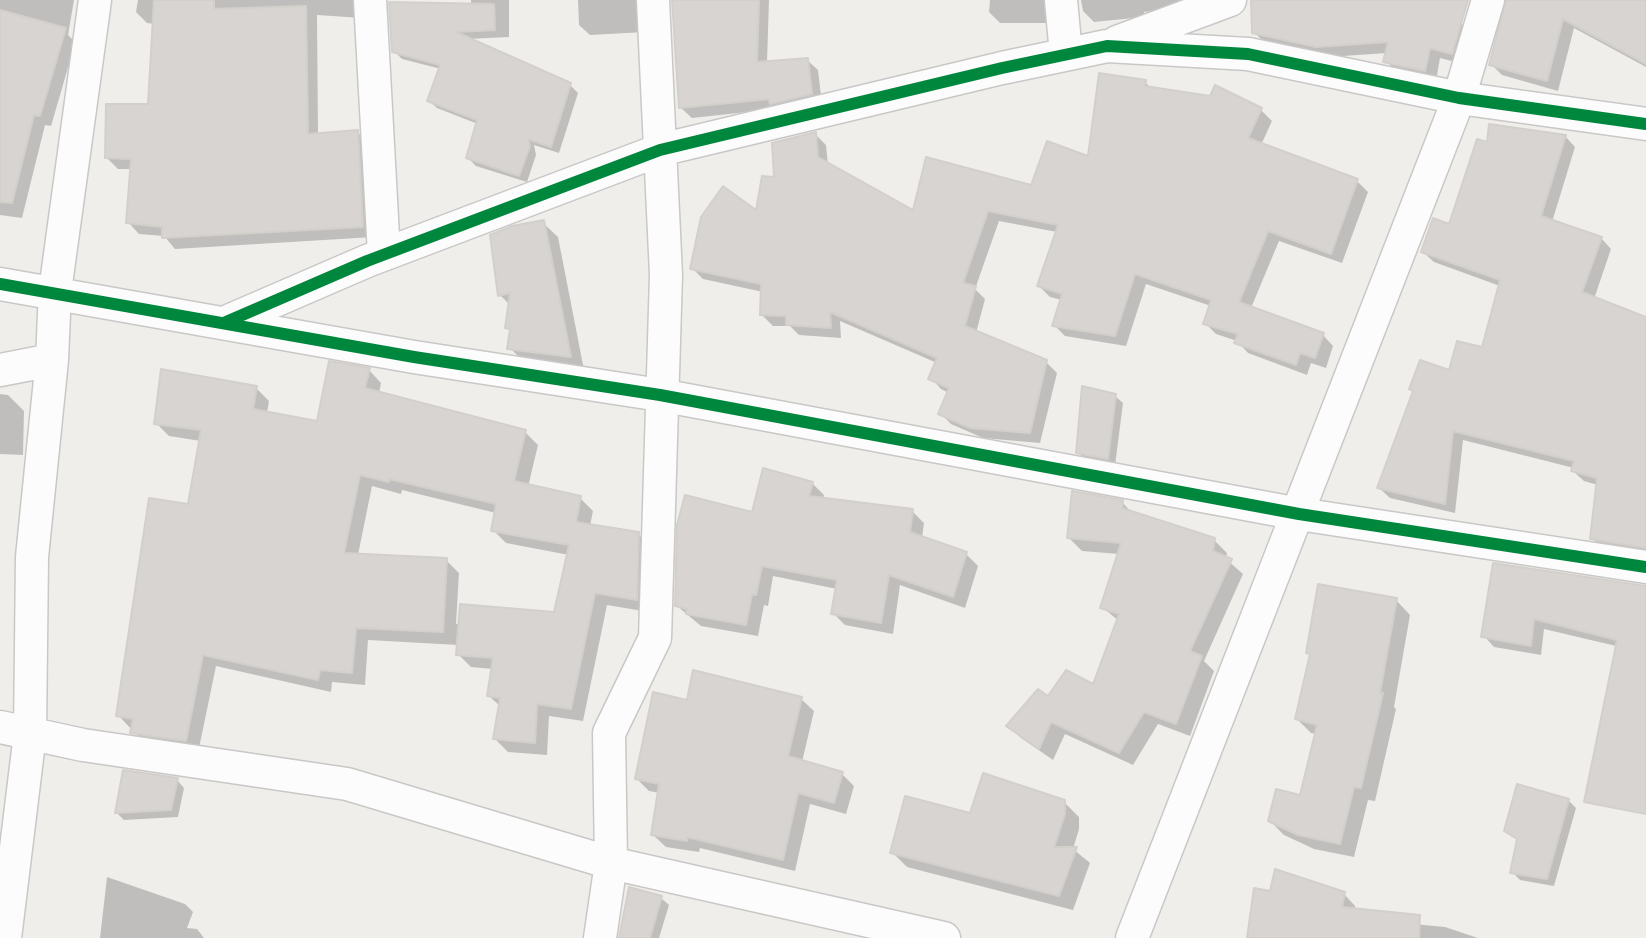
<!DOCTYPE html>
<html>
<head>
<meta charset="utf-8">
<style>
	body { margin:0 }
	canvas { display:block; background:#f0eeeb }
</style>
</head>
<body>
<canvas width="1646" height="938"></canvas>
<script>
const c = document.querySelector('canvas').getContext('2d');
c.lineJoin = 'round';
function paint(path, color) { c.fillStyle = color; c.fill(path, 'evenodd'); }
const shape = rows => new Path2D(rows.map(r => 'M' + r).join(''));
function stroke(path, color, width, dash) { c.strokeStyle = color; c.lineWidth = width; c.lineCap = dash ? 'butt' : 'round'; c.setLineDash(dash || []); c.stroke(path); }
const shadow = shape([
	[0,0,74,0,68,35,73,40,72,54,51,126,45,125,22,218,0,215],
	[138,0,367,0,362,18,317,15,318,135,357,132,369,143,374,237,175,249,164,236,139,234,128,222,132,169,118,169,107,158,149,106,155,24,147,23,136,12],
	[471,0,509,0,509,37,467,39,570,85,578,93,559,153,534,145,536,155,527,182,476,166,468,158,478,124,437,108,429,101,441,69,402,59,394,51,471,6],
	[578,0,648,0,645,32,590,35,579,25],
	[672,0,769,0,767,63,807,60,818,70,822,104,692,118,681,108],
	[990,0,1057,0,1053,23,1000,23,989,12],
	[1081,0,1179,0,1180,9,1144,12,1144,17,1094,22,1083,11],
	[1253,0,1422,0,1461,23,1472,34,1463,64,1440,58,1436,81,1397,72,1386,61,1387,53,1329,57,1265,43,1254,32],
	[1519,0,1646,0,1646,67,1574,28,1558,91,1502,75,1491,64],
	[1145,82,1152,89,1211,98,1216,88,1261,110,1272,121,1261,145,1357,181,1368,192,1342,263,1279,241,1251,308,1323,335,1333,346,1326,368,1311,363,1307,375,1248,353,1237,341,1216,334,1205,323,1211,306,1146,284,1126,346,1065,336,1054,325,1062,300,1050,297,1039,286,1057,232,999,221,975,289,985,299,976,333,1046,362,1057,373,1040,443,983,438,951,424,940,413,949,393,941,389,931,378,937,363,840,321,841,338,799,335,790,326,773,326,762,315,763,292,703,279,692,268,757,214,776,180,815,134,826,145,828,165,914,213,1033,187,1089,159],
	[1565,136,1575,147,1552,222,1601,238,1611,249,1594,299,1646,320,1646,557,1603,549,1592,538,1598,485,1584,481,1573,471,1574,468,1463,440,1455,513,1390,498,1379,488,1415,393,1484,350,1500,286,1434,262,1423,252,1450,227,1489,145],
	[543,223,558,237,584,370,524,362,510,348,512,332,507,327,510,305,500,295],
	[369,370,381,383,379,394,525,432,538,445,528,487,580,498,593,511,590,526,638,534,651,547,649,612,607,605,583,721,549,716,547,755,508,752,495,739,501,707,489,696,493,669,471,667,458,654,458,645,368,640,365,685,332,682,331,692,216,666,198,753,146,745,118,715,189,506,201,441,169,436,156,423,256,388,269,401,267,413,319,424],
	[372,486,401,494,402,490,496,513,493,530,506,543,569,555,555,614,456,624,459,573,446,560,358,555],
	[0,394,8,395,24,411,23,455,0,454],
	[1115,396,1123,403,1115,466,1085,460,1078,452],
	[812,483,824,495,823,500,912,511,924,523,922,538,966,554,978,566,965,608,900,585,893,634,845,625,833,613,837,589,773,576,768,606,764,605,758,636,701,626,677,606,753,514],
	[1122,502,1132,513,1214,540,1227,553,1226,559,1243,574,1204,661,1214,671,1190,736,1158,724,1133,765,1065,734,1053,760,1021,738,1008,725,1048,699,1094,687,1119,621,1102,607,1119,554,1082,551,1069,538],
	[1494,565,1646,587,1646,746,1616,646,1544,629,1541,655,1494,647,1484,636],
	[1396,600,1410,615,1394,707,1396,709,1375,801,1368,800,1354,857,1314,849,1284,835,1270,821,1302,798,1317,734,1311,733,1297,719,1312,656,1308,652],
	[801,699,814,711,802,762,842,774,854,786,846,814,810,804,795,871,700,848,699,852,666,847,653,835,660,793,649,791,637,779,689,702],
	[177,780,184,788,178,817,124,820,117,813],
	[1568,800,1576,808,1554,886,1520,880,1512,872,1518,841,1506,830],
	[1064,802,1079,817,1079,829,1073,849,1090,863,1073,910,907,867,892,852,971,816],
	[107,877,185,904,193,912,187,928,197,929,204,938,100,938],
	[1344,894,1355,906,1355,910,1392,922,1445,927,1478,938,1249,938],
	[661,898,669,905,659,938,624,938]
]);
const building = shape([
	[154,0,214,0,214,9,306,6,308,134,358,130,363,227,162,238,162,227,126,223,131,159,105,158,106,104,148,104,154,0],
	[672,0,759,0,757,62,808,58,812,94,770,104,769,99,679,108,672,0],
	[1251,0,1468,0,1452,54,1430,48,1425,71,1383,62,1388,42,1316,47,1252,33,1251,0],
	[1506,0,1646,0,1646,64,1563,19,1547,81,1489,65,1506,0],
	[389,2,494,4,495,30,456,32,571,83,551,147,528,139,530,146,519,176,466,158,477,120,427,101,440,65,392,52,389,2],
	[0,10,66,28,40,116,34,115,12,203,0,202,0,10],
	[1099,73,1146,80,1145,86,1210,96,1215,85,1262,108,1248,138,1358,179,1331,254,1268,231,1239,302,1324,333,1315,358,1300,353,1296,365,1234,343,1238,334,1203,324,1211,300,1135,274,1115,336,1052,326,1062,294,1037,286,1058,225,988,211,963,283,976,286,965,326,1047,360,1030,433,970,428,938,414,949,388,928,379,937,358,830,312,831,328,786,325,786,316,760,315,761,284,690,269,701,217,723,186,756,210,762,176,774,177,772,143,816,132,818,157,913,210,926,157,1031,185,1047,141,1088,156,1099,73],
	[1489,124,1566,135,1541,216,1602,237,1582,292,1646,317,1646,548,1590,539,1597,478,1571,471,1574,461,1453,431,1445,504,1377,488,1413,391,1409,389,1420,360,1449,370,1457,341,1482,347,1500,280,1421,252,1433,218,1449,224,1477,139,1487,142,1489,124],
	[544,220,571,357,507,349,510,329,505,328,510,293,498,296,490,235,512,226,544,220],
	[329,361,370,368,365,388,526,430,514,481,581,496,576,522,639,532,637,600,595,593,571,709,537,704,535,743,493,739,500,698,487,696,493,658,456,655,460,604,554,612,569,545,491,531,496,504,389,479,389,482,360,475,344,553,447,558,443,632,356,628,352,673,320,670,318,680,203,655,186,741,130,733,133,719,116,716,149,498,188,504,201,430,154,424,161,369,257,386,253,409,317,421,329,361],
	[1082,386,1116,394,1108,459,1076,453,1082,386],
	[763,468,813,482,809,496,913,509,910,532,967,552,953,597,889,575,881,623,831,614,837,580,762,566,756,595,752,594,746,625,686,614,687,609,675,606,677,525,685,495,752,512,763,468],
	[1072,491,1123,500,1122,508,1215,538,1213,551,1232,559,1190,651,1202,656,1176,724,1144,712,1119,753,1051,722,1039,749,1006,726,1038,689,1048,696,1066,670,1093,684,1119,614,1100,608,1121,543,1067,538,1072,491],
	[1493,563,1646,586,1646,814,1584,802,1617,640,1534,619,1531,646,1481,637,1493,563],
	[1318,584,1397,598,1380,693,1383,693,1361,788,1354,787,1340,844,1298,835,1268,821,1276,789,1300,795,1317,725,1295,719,1310,654,1306,653,1318,584],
	[693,670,802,697,788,756,843,772,834,803,798,793,783,860,687,837,687,841,651,835,659,784,635,779,653,692,687,700,693,670],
	[123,770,178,778,171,810,115,813,123,770],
	[983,773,1065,800,1065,814,1054,847,1077,847,1059,896,890,853,905,796,970,813,983,773],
	[1517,784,1569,799,1547,879,1510,873,1517,839,1504,831,1517,784],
	[1275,869,1345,892,1342,907,1420,915,1419,938,1247,938,1254,888,1270,891,1275,869],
	[629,887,662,896,650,938,619,938,629,887]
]);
const minor = shape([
	[370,0,384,254],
	[1061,0,1066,54],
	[1117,42,1230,0],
	[0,284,414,357,660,395,1299,514,1646,567],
	[226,322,367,261,660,150,1002,68,1107,46,1248,54,1459,98,1646,124],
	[0,370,52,360],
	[0,727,83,745,347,784,611,863,944,938],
	[5,938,30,734,32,557,52,360,55,291,95,0],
	[600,938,611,863,609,733,655,638,666,275,653,0],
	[1132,938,1459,98,1488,0]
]);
const cycleway = shape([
	[0,284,414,357,660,395,1299,514,1646,567],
	[226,322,367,261,660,150,1002,68,1107,46,1248,54,1459,98,1646,124]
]);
paint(shadow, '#0003');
paint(building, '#d7d4d2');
stroke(building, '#d3d0cc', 2);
stroke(minor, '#c9c8c7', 35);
stroke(minor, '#fdfcfc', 32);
stroke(cycleway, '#00873e', 12);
</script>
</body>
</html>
